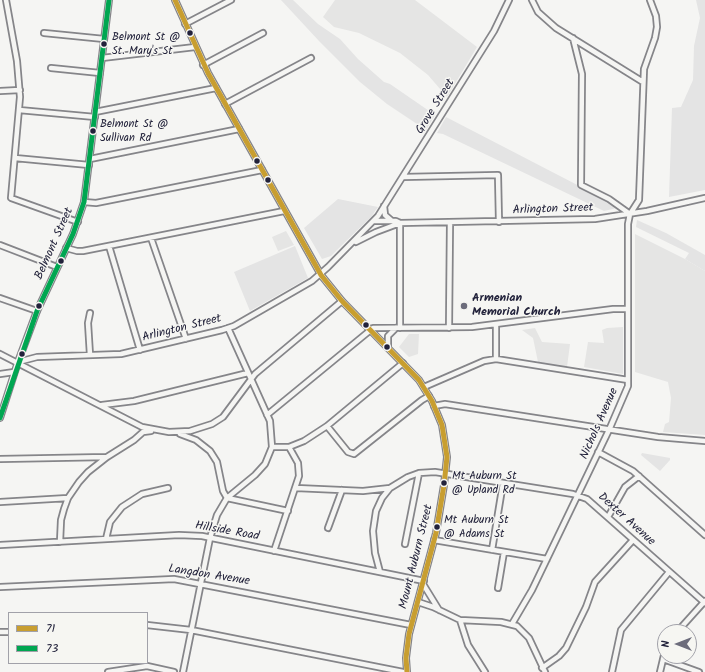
<!DOCTYPE html>
<html>
<head>
<meta charset="utf-8">
<style>
	body { margin:0 }
	#map { position:relative; width:705px; height:672px; overflow:hidden; background:#f5f5f3; font-family:Kalam,sans-serif }
	canvas { display:block }
	.legend { position:absolute; left:8px; top:612px; width:140px; height:52px; box-sizing:border-box; background:#f6f6f2; border:1px solid #a1a1a9; margin:0; padding:5px 7px; list-style:none; font-size:12px; color:#22223b }
	.legend li { display:flex; align-items:center; gap:8px; height:20px }
	.legend b { width:20px; border:1px solid #a1a1a9 }
	.north { position:absolute; left:657px; top:624px; width:40px; height:40px; box-sizing:border-box; background:#f6f6f2; border:1px solid #a1a1a9; border-radius:50%; rotate:270deg; font-size:11px; font-weight:700; line-height:16px; text-align:center; color:#22223b }
	.north::after { content:''; display:block; margin:auto; width:14px; height:18px; background:#6c6c7b; clip-path:polygon(50% 0,100% 100%,50% 72%,0 100%) }
</style>
</head>
<body>
<div id="map">
<canvas width="705" height="672"></canvas>
<ul class="legend">
<li><b style="height:5px;background:#c89e30"></b>71</li>
<li><b style="height:5px;background:#00a651"></b>73</li>
</ul>
<div class="north">N</div>
</div>
<script>
const c = document.querySelector('canvas').getContext('2d');
c.lineJoin = 'round';
function paint(path, color) { c.fillStyle = color; c.fill(path, 'evenodd'); }
const shape = rows => new Path2D(rows.map(r => 'M' + r).join(''));
function stroke(path, color, width, dash) { c.strokeStyle = color; c.lineWidth = width; c.lineCap = dash ? 'butt' : 'round'; c.setLineDash(dash || []); c.stroke(path); }
function write(font, color, halo, rows, align = 'center') {
  c.font = font + ' Kalam,sans-serif'; c.lineWidth = 3; c.setLineDash([]); c.textBaseline = 'middle'; c.strokeStyle = halo; c.fillStyle = color; for (const [text, x, y, turn = 0] of rows) {
    c.save(); c.translate(x, y); c.rotate((+turn || 0) * Math.PI / 180); c.textAlign = isNaN(turn) ? turn : align; if (halo) c.strokeText(text, 0, 0); c.fillText(text, 0, 0); c.restore();
  }
}
const built = shape([
	[335,0,415,0,477,47,447,97,428,75,400,53,359,33,334,27,323,17],
	[286,231,294,245,278,251,272,237],
	[635,234,685,259,705,271,705,435,663,432,665,424,669,422,671,398,668,382,635,372],
	[623,327,623,374,584,367,588,342,604,343,602,330,607,328],
	[535,328,542,342,570,344,567,367,538,362,533,338,522,330],
	[409,334,419,334,418,354,409,357,399,347]
]);
const green = shape([
	[281,0,293,0,318,24,340,39,358,59,384,82,390,84,435,115,426,130,387,104,360,82,319,41],
	[696,0,705,0,705,190,669,197,672,108,681,107,693,80,694,46,700,18],
	[446,117,616,205,617,208,604,211,443,134,437,133],
	[338,199,378,207,371,217,337,250,331,256,322,259,304,228],
	[637,220,666,233,705,255,705,271,685,259,689,253,636,227],
	[295,246,308,278,250,311,234,272],
	[642,453,670,458,670,460,660,471,641,455]
]);
const minor = shape([
	[6,0,17,61,20,97,11,198,78,222],
	[532,0,538,12,556,28,643,82],
	[185,24,231,0],
	[44,33,104,39],
	[573,38,582,74,581,185,609,199,630,214],
	[102,58,195,47],
	[203,65,263,33],
	[51,68,100,73],
	[0,91,20,90],
	[225,104,311,58],
	[19,110,95,117],
	[95,112,216,88],
	[15,158,89,165],
	[90,159,239,129],
	[403,177,498,175,499,222],
	[84,202,96,203,262,170],
	[384,206,385,215,392,221],
	[374,221,396,221,400,223,595,219,647,211,705,198],
	[151,238,186,339],
	[356,242,376,232,400,223],
	[0,245,57,267],
	[109,246,140,350],
	[66,248,77,251,83,251,284,211],
	[0,298,37,311],
	[496,325,496,359],
	[400,328,400,223],
	[449,328,450,223],
	[388,347,388,336,396,328],
	[0,354,142,427,169,432,190,431,212,424,223,417,255,374,342,301],
	[90,355,88,323,90,313],
	[18,362,37,357,121,354,222,330,234,326,312,281,328,267,378,216,494,31,509,0],
	[0,374,14,372],
	[424,387,484,361,496,359,628,380],
	[102,405,134,401,248,373],
	[434,406,445,404,658,437,705,441],
	[267,415,373,328,472,327,613,309,628,309],
	[327,426,348,452,354,454,422,400,429,396],
	[180,434,196,440,210,451,217,462,223,491,227,498,288,511],
	[272,447,289,447,304,441,327,426,403,363],
	[598,452,633,471,705,535],
	[0,459,107,457],
	[296,488,363,491,390,488],
	[0,502,68,498],
	[608,517,625,487,639,476],
	[328,528,342,490],
	[106,539,110,522,122,507,142,494,168,488],
	[434,540,547,559],
	[60,542,61,520,64,509,68,498,79,482,88,472,107,457,134,440,143,432,151,431],
	[405,544,419,473],
	[0,545,179,535,202,536,424,581],
	[492,550,503,483],
	[274,551,299,476,298,463,289,447],
	[380,572,375,553,373,531,376,511,382,498,390,488,408,477,419,473,435,472,573,494,587,499,705,603],
	[423,584,439,610],
	[0,587,174,579,411,625],
	[498,588,504,552],
	[418,602,433,607,460,620,501,622,517,626,529,638,545,672],
	[460,620,468,645,485,672],
	[512,624,532,590,609,430,628,386,628,224,630,214,639,200,644,69,655,38,657,27,656,16,650,0],
	[147,625,191,630,403,672],
	[0,632,9,632],
	[677,632,705,601],
	[663,659,699,672],
	[542,668,559,656,566,648,586,607,595,582,633,540],
	[108,672,147,666,174,672],
	[183,672,210,538,217,515,227,498,255,475,265,464,272,447,270,421,228,328],
	[612,672,621,630,669,572],
	[660,672,665,651]
]);
const major = shape([
	[175,0,208,73,321,275,342,301,419,380,432,401,442,425,447,457,444,485,436,533,409,634,406,658,407,672],
	[0,418,18,362,37,311,73,234,84,202,109,0]
]);
const bus1 = shape([
	[175,0,208,73,321,275,342,301,419,380,432,401,442,425,447,457,444,485,436,533,409,634,406,658,407,672]
]);
const bus2 = shape([
	[0,418,37,311,73,234,84,202,109,0]
]);
const markers = [
	[190,33,3.5,"#22223b"],
	[104,44,3.5,"#22223b"],
	[93,131,3.5,"#22223b"],
	[257,161,3.5,"#22223b"],
	[268,180,3.5,"#22223b"],
	[61,261,3.5,"#22223b"],
	[39,306,3.5,"#22223b"],
	[464,306,4,"#6c6c7b"],
	[366,325,3.5,"#22223b"],
	[387,347,3.5,"#22223b"],
	[22,354,3.5,"#22223b"],
	[444,483,3.5,"#22223b"],
	[437,527,3.5,"#22223b"]
];
const busNames = [
	["Belmont St @",112,38],
	["St. Mary's St",112,52],
	["Belmont St @",100,125],
	["Sullivan Rd",100,139],
	["Mt Auburn St",452,477],
	["@ Upland Rd",452,491],
	["Mt Auburn St",444,521],
	["@ Adams St",444,535]
];
const streetNames = [
	["Grove Street",436,107,-58],
	["Arlington Street",553,210,-2],
	["Belmont Street",55,244,-66],
	["Arlington Street",182,329,-14],
	["Nichols Avenue",600,424,-66],
	["Dexter Avenue",626,520,42],
	["Hillside Road",227,532,10],
	["Mount Auburn Street",417,557,-76],
	["Langdon Avenue",209,576,9]
];
const poiNames = [
	["Armenian",472,299],
	["Memorial Church",472,313]
];
paint(built, '#e5e5e4');
paint(green, '#e4e4e4');
stroke(minor, '#858589', 8);
stroke(major, '#858589', 8);
stroke(minor, '#f5f5f3', 4.5);
stroke(major, '#f5f5f3', 5.5);
stroke(bus1, '#c89e30', 5);
stroke(bus2, '#00a651', 5);
for (const [x, y, r, color] of markers) { const dot = new Path2D(); dot.arc(x, y, r, 0, 2 * Math.PI); c.fillStyle = color; c.fill(dot); stroke(dot, '#f6f6f2', 1.5); }
write('11px', '#22223b', '#f6f6f2', busNames, 'left');
write('12px', '#22223b', '#f6f6f2', streetNames);
write('bold 12px', '#22223b', '#f6f6f2', poiNames, 'left');
</script>
</body>
</html>
